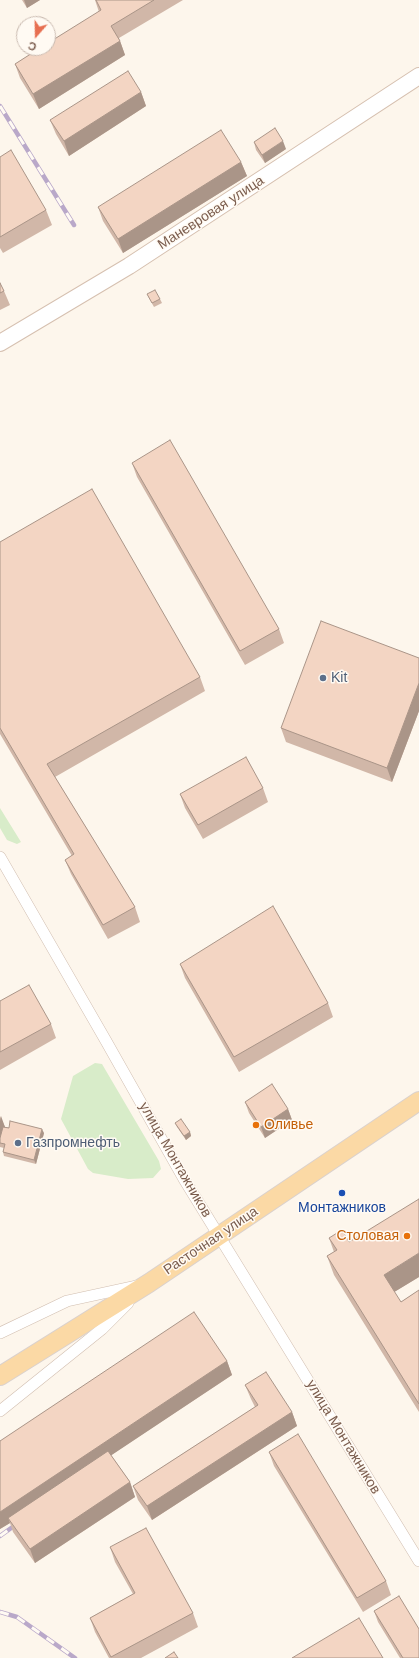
<!DOCTYPE html>
<html>
<head>
<meta charset="utf-8">
<style>
	body { margin:0 }
	#map { position:relative; width:419px; height:1658px; overflow:hidden; background:#fdf6ec; font-family:Arial,sans-serif }
	canvas { display:block }
	.north { position:absolute; left:16px; top:16px; width:40px; height:40px; box-sizing:border-box; background:#fffaf3; border:1px solid #cabbb1; border-radius:50%; rotate:200deg; font-size:11px; font-weight:700; line-height:16px; text-align:center; color:#7a5c4d }
	.north::after { content:''; display:block; margin:auto; width:14px; height:18px; background:#e76f51; clip-path:polygon(50% 0,100% 100%,50% 72%,0 100%) }
</style>
</head>
<body>
<div id="map">
<canvas width="419" height="1658"></canvas>
<div class="north">С</div>
</div>
<script>
const c = document.querySelector('canvas').getContext('2d');
c.lineJoin = 'round';
function paint(path, color) { c.fillStyle = color; c.fill(path, 'evenodd'); }
const shape = rows => new Path2D(rows.map(r => 'M' + r).join(''));
function stroke(path, color, width, dash) { c.strokeStyle = color; c.lineWidth = width; c.lineCap = dash ? 'butt' : 'round'; c.setLineDash(dash || []); c.stroke(path); }
function write(font, color, halo, rows, align = 'center') {
  c.font = font + ' Arial,sans-serif'; c.lineWidth = 3; c.setLineDash([]); c.textBaseline = 'middle'; c.strokeStyle = halo; c.fillStyle = color; for (const [text, x, y, turn = 0] of rows) {
    c.save(); c.translate(x, y); c.rotate((+turn || 0) * Math.PI / 180); c.textAlign = isNaN(turn) ? turn : align; if (halo) c.strokeText(text, 0, 0); c.fillText(text, 0, 0); c.restore();
  }
}
const green = shape([
	[0,808,21,842,17,844,7,840,0,828],
	[95,1063,102,1064,159,1161,161,1169,153,1178,128,1179,93,1173,88,1169,61,1119,73,1076]
]);
const street = shape([
	[0,857,106,1041,184,1179,419,1561],
	[0,1333,67,1301,136,1286],
	[0,1411,102,1329,128,1303]
]);
const secondary = shape([
	[0,343,129,266,419,76]
]);
const primary = shape([
	[0,1376,149,1283,419,1101]
]);
const rail = shape([
	[0,106,74,225],
	[0,1536,21,1521],
	[0,1612,17,1617,75,1658]
]);
const wall = shape([
	[22,0,40,0,27,8],
	[95,0,183,0,119,38,125,55,39,109,20,78,15,64,99,12],
	[141,92,146,106,69,156,56,134,50,120],
	[254,142,286,149,265,163,256,150],
	[0,157,46,210,52,225,3,253,0,248],
	[241,162,247,176,123,253,103,221,98,207],
	[0,283,4,291,10,305,0,310],
	[147,294,160,299,162,303,154,307,149,298],
	[132,463,279,629,284,643,245,665,137,477],
	[0,542,200,677,205,691,55,777,135,907,140,922,108,939,71,874,65,860,72,856,0,734],
	[419,658,419,711,392,782,286,742,281,728],
	[263,788,268,802,203,839,185,808,180,794],
	[180,964,328,1003,333,1017,239,1072,185,978],
	[0,1001,51,1024,56,1038,0,1070],
	[245,1102,288,1109,292,1120,265,1138,249,1113],
	[0,1116,5,1127,44,1133,36,1164,4,1156,3,1152,4,1148,0,1147,0,1148],
	[175,1123,190,1132,191,1136,186,1140,177,1127],
	[329,1238,349,1242,419,1277,394,1292,401,1302,419,1290,419,1412,334,1275,327,1256,334,1252],
	[227,1361,232,1375,111,1455,130,1482,135,1497,35,1563,13,1532,10,1523,0,1529,0,1441],
	[245,1385,292,1412,297,1426,152,1520,138,1500,133,1486,255,1407,251,1399],
	[269,1452,386,1581,391,1595,363,1612,274,1466],
	[110,1547,193,1613,198,1627,141,1658,109,1658,95,1632,90,1618,133,1594,115,1562],
	[374,1611,419,1658,400,1658,378,1622]
]);
const shadedWall = shape([
	[24,0,40,0,27,8],
	[120,41,125,55,39,109,33,94],
	[141,92,146,106,69,156,64,141],
	[283,141,286,149,265,163,262,155],
	[241,162,247,176,123,253,118,239],
	[419,683,419,711,392,782,387,768],
	[288,1109,292,1120,265,1138,261,1127],
	[1,1116,5,1127,0,1143,0,1121],
	[42,1129,44,1133,36,1164,34,1160],
	[190,1132,191,1136,186,1140,184,1136],
	[419,1253,419,1277,391,1294,384,1275],
	[227,1361,232,1375,11,1522,8,1518,10,1523,0,1529,0,1512],
	[292,1412,297,1426,152,1520,147,1506],
	[130,1482,135,1497,35,1563,30,1549]
]);
const building = shape([
	[96,0,154,0,111,26,120,41,33,94,15,64,40,48,48,48,48,43,101,10,96,0],
	[128,71,141,92,64,141,50,120,128,71],
	[275,128,283,141,262,155,254,142,275,128],
	[221,130,241,162,118,239,98,207,221,130],
	[11,150,46,210,0,237,0,157,11,150],
	[0,283,4,291,0,293,0,283],
	[155,290,160,299,152,303,147,294,155,290],
	[170,440,279,629,240,651,132,463,170,440],
	[92,489,200,677,47,764,135,907,103,925,65,860,74,854,0,728,0,542,92,489],
	[321,621,419,658,419,683,387,768,281,728,321,621],
	[246,757,263,788,198,825,180,794,246,757],
	[273,906,328,1003,234,1057,180,964,273,906],
	[29,985,51,1024,0,1052,0,1001,29,985],
	[272,1084,288,1109,261,1127,245,1102,272,1084],
	[181,1119,190,1132,184,1136,175,1123,181,1119],
	[10,1121,42,1129,34,1160,3,1152,5,1144,0,1143,0,1138,3,1127,9,1128,10,1121],
	[419,1199,419,1253,384,1275,401,1302,419,1290,419,1404,327,1256,337,1250,329,1238,342,1230,349,1242,419,1199],
	[194,1312,227,1361,0,1512,0,1441,194,1312],
	[266,1372,292,1412,147,1506,133,1486,258,1405,245,1385,266,1372],
	[298,1434,386,1581,357,1598,269,1452,298,1434],
	[108,1451,130,1482,30,1549,8,1518,108,1451],
	[146,1528,193,1613,111,1657,90,1618,135,1593,110,1547,146,1528],
	[399,1596,419,1629,419,1658,403,1658,374,1611,399,1596],
	[359,1618,383,1658,292,1658,359,1618],
	[174,1652,178,1658,165,1658,174,1652]
]);
const markers = [
	[323,678,4,"#5c6f8a"],
	[256,1125,4,"#e8710a"],
	[18,1143,4,"#5c6f8a"],
	[342,1193,4,"#1a4fb4"],
	[407,1236,4,"#e8710a"]
];
const streetNames = [
	["Маневровая улица",211,213,-33],
	["улица Монтажников",175,1160,60],
	["Расточная улица",211,1241,-34],
	["улица Монтажников",343,1437,59]
];
const serviceNames = [
	["Kit",331,678],
	["Газпромнефть",26,1143]
];
const foodNames = [
	["Оливье",264,1125],
	["Столовая",399,1236,"right"]
];
const transitNames = [
	["Монтажников",342,1208]
];
paint(green, '#d8ecc9');
stroke(street, '#d1beb0', 12);
stroke(secondary, '#d6c0b0', 18);
stroke(primary, '#dad1cd', 20);
stroke(street, '#fff', 11);
stroke(secondary, '#fff', 16);
stroke(primary, '#fbd9a5', 18);
stroke(rail, '#b9a8c9', 4.5);
stroke(rail, '#fffaf3', 3, [9]);
paint(wall, '#d1b7a8');
paint(shadedWall, '#aa9588');
paint(building, '#f3d5c3');
stroke(building, '#aa9588', 1);
for (const [x, y, r, color] of markers) { const dot = new Path2D(); dot.arc(x, y, r, 0, 2 * Math.PI); c.fillStyle = color; c.fill(dot); stroke(dot, '#fffaf3', 1.5); }
write('14px', '#7a5c4d', '#fffaf3', streetNames);
write('14px', '#4e5e75', '#fffaf3', serviceNames, 'left');
write('14px', '#c56008', '#fffaf3', foodNames, 'left');
write('14px', '#164399', '#fffaf3', transitNames);
</script>
</body>
</html>
